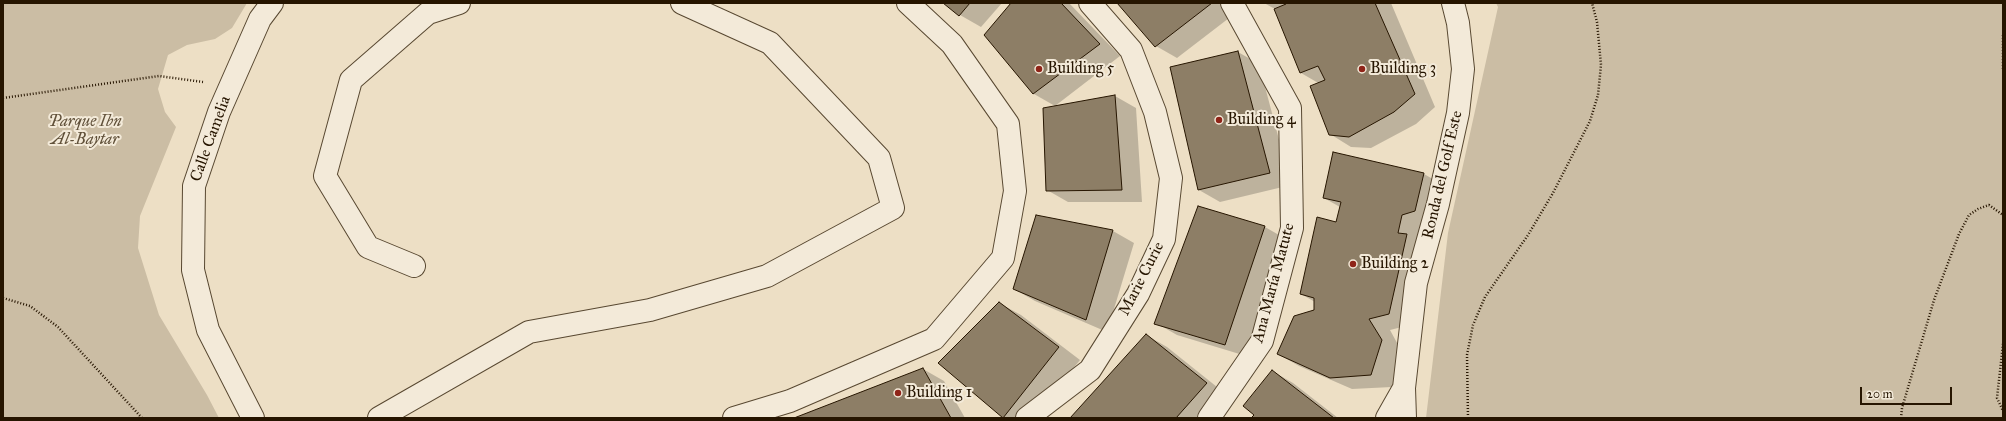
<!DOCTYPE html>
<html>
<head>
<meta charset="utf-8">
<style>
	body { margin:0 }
	#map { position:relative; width:2006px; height:421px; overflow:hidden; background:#eddfc5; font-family:"IM FELL Great Primer",serif }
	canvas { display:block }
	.frame { position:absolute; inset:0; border:4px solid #261500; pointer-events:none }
	.scale { position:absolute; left:1860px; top:387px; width:92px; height:18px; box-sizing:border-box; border:2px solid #261500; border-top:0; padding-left:5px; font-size:12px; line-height:14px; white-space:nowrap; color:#261500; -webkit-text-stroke:3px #f3ead9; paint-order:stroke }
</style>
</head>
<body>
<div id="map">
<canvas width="2006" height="421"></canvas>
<div class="frame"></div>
<div class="scale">20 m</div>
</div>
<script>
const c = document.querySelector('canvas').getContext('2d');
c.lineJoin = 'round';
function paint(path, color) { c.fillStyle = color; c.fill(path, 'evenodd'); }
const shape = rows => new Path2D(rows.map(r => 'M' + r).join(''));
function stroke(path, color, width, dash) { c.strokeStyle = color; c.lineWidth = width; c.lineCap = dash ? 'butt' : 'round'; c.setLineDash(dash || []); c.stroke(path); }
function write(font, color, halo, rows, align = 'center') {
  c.font = font + ' "IM FELL Great Primer",serif'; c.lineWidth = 4; c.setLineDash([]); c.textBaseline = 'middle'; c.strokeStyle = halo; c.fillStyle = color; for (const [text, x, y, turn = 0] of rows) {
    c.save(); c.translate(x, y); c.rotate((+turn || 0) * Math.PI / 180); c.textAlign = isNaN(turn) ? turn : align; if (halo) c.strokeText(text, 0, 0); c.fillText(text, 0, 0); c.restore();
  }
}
const green = shape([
	[3,3,247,3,232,28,215,39,187,45,168,55,158,89,165,112,176,127,140,216,138,248,159,315,207,395,219,418,3,418],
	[1496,3,2003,3,2003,418,1426,418,1448,233,1498,7]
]);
const shadow = shape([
	[945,3,1002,3,981,27,960,15],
	[1013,3,1069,3,1120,56,1055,106,1034,94,986,35],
	[1119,3,1223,3,1233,15,1177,58,1156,46],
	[1264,3,1391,3,1435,107,1416,124,1371,148,1351,147,1330,134,1320,84,1301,73,1275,9],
	[1238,52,1259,64,1291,185,1220,202,1199,190],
	[1115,96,1136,108,1142,202,1068,202,1047,190,1044,109],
	[1334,154,1424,174,1445,186,1410,325,1390,330,1402,352,1392,387,1352,389,1299,366,1278,354,1315,311,1315,302,1301,294,1337,223,1340,207,1324,198],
	[1198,207,1265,227,1286,239,1246,356,1177,335,1156,323],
	[1037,216,1113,231,1134,243,1107,332,1035,301,1014,289],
	[999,303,1021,315,1080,360,1033,418,1003,418],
	[1146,335,1167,347,1227,395,1207,418,1071,418],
	[923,369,944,381,965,418,796,418],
	[1272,371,1293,383,1338,418,1252,418,1255,414]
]);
const building = shape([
	[943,3,970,3,959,16,943,3],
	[1011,3,1061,3,1100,44,1033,94,984,35,1011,3],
	[1117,3,1212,3,1155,47,1117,3],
	[1285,3,1375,3,1415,94,1394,112,1349,137,1329,135,1310,86,1325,80,1318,66,1300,73,1274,9,1286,4,1285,3],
	[1238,51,1270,173,1198,190,1170,67,1238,51],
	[1115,95,1122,190,1046,191,1043,108,1115,95],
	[1333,152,1424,173,1415,211,1402,215,1398,233,1407,234,1389,314,1369,319,1382,340,1371,375,1330,378,1277,354,1294,316,1314,310,1314,298,1300,294,1317,217,1336,222,1341,202,1323,198,1333,152],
	[1198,206,1265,226,1225,345,1154,324,1198,206],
	[1036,215,1113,230,1086,320,1013,289,1036,215],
	[999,302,1059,347,1003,418,938,363,999,302],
	[1146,334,1207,383,1176,418,1070,418,1146,334],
	[923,368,951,418,794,418,923,368],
	[1272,370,1334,418,1251,418,1254,415,1243,406,1272,370]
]);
const path = shape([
	[2003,35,2003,69],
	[3,98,159,76,203,82],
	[3,298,30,306,58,327,142,418],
	[2003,344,1997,398,2003,411],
	[1468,418,1467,355,1473,325,1485,297,1528,235,1553,193,1590,121,1598,95,1601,65,1597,22,1592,3],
	[1901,418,1902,408,1934,300,1959,234,1969,215,1978,209,1989,205,2003,215]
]);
const minor = shape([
	[414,266,368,247,325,176,351,80,428,13,459,3],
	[253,418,208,330,193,270,194,186,219,112,260,19,272,3],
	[379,418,529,332,650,310,767,276,893,208,879,158,770,43,682,3],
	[734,418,790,401,934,339,1003,258,1015,191,1008,124,952,44,908,3],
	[1027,418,1090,370,1138,294,1164,239,1171,178,1155,112,1131,50,1090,3],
	[1209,418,1262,341,1292,228,1290,108,1232,3],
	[1387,418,1404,388],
	[1405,418,1404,388,1416,283,1438,204,1458,113,1463,69,1458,23,1453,3]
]);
const markers = [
	[1039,69,4,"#8f2418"],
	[1362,69,4,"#8f2418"],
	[1219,120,4,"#8f2418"],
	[1353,264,4,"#8f2418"],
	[898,393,4,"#8f2418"]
];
const poiNames = [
	["Building 5",1047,69],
	["Building 3",1370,69],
	["Building 4",1227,120],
	["Building 2",1361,264],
	["Building 1",906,393]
];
const parkNames = [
	["Parque Ibn",85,122],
	["Al-Baytar",85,140]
];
const streetNames = [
	["Calle Camelia",211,139,-70],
	["Ronda del Golf Este",1443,175,-77],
	["Marie Curie",1142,279,-63],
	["Ana María Matute",1274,283,-75]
];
paint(green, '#cbbda4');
paint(shadow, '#0003');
paint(building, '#8d7e66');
stroke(building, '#261500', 1);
stroke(minor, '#584831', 24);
stroke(path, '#261500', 2.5, [1, 2]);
stroke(minor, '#f3ead9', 22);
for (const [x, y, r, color] of markers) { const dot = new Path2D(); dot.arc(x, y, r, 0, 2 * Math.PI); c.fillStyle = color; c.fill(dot); stroke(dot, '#f3ead9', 1.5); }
write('16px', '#261500', '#f3ead9', poiNames, 'left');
write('italic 16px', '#605039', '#f3ead9', parkNames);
write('16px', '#261500', '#f3ead9', streetNames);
</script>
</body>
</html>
